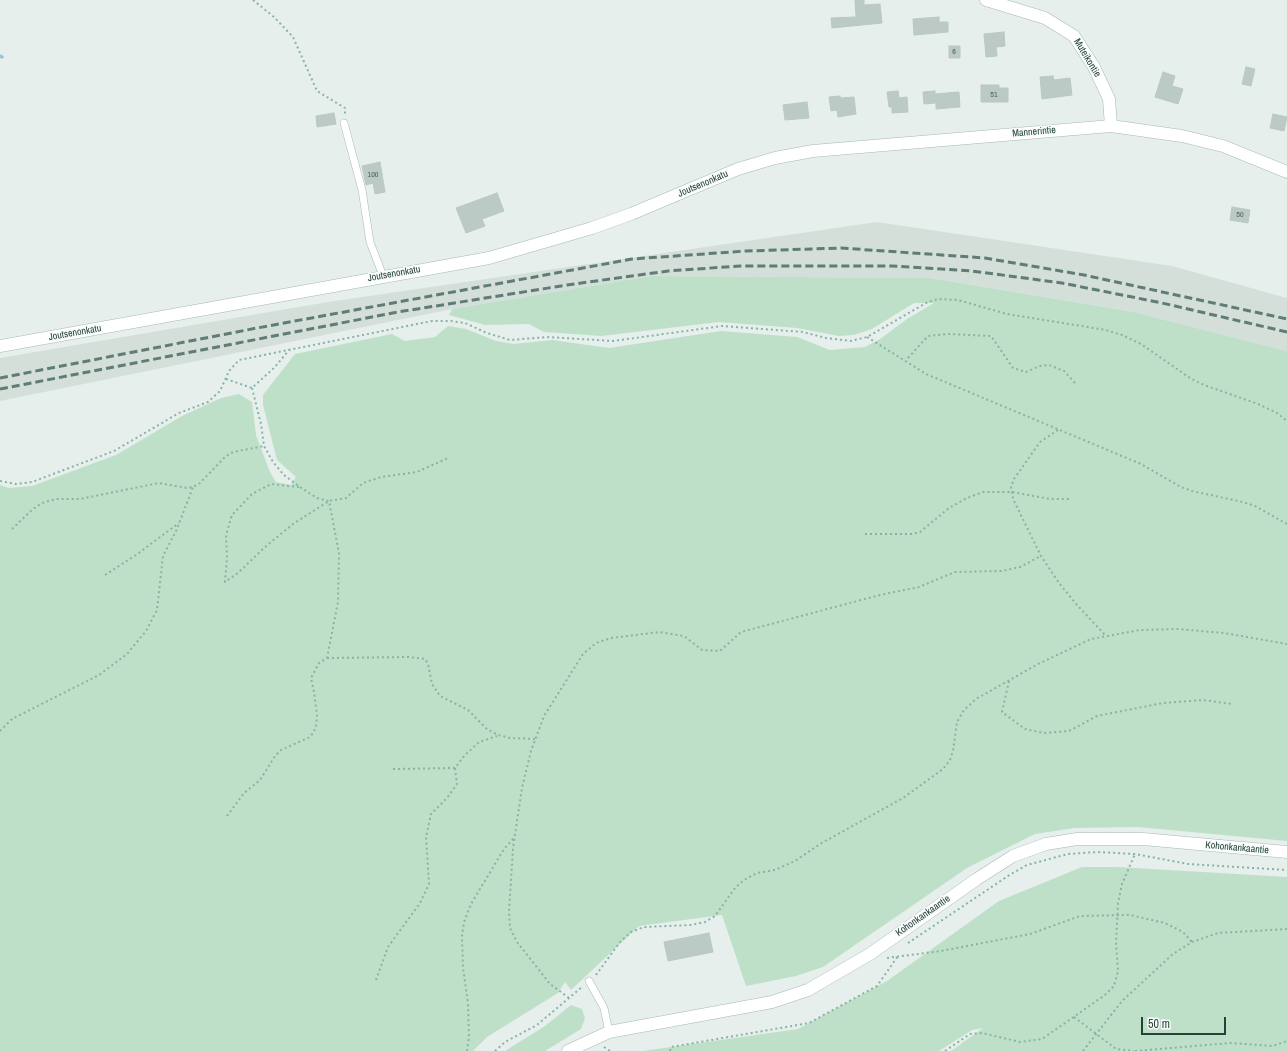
<!DOCTYPE html>
<html>
<head>
<meta charset="utf-8">
<style>
	body { margin:0 }
	#map { position:relative; width:1287px; height:1051px; overflow:hidden; background:#e6efeb; font-family:"Archivo Narrow",sans-serif }
	canvas { display:block }
	.scale { position:absolute; left:1141px; top:1017px; width:85px; height:18px; box-sizing:border-box; border:2px solid #24423a; border-top:0; padding-left:5px; font-size:12px; line-height:14px; white-space:nowrap; color:#24423a; -webkit-text-stroke:3px #f7fbf9; paint-order:stroke }
</style>
</head>
<body>
<div id="map">
<canvas width="1287" height="1051"></canvas>
<div class="scale">50 m</div>
</div>
<script>
const c = document.querySelector('canvas').getContext('2d');
c.lineJoin = 'round';
function paint(path, color) { c.fillStyle = color; c.fill(path, 'evenodd'); }
const shape = rows => new Path2D(rows.map(r => 'M' + r).join(''));
function stroke(path, color, width, dash) { c.strokeStyle = color; c.lineWidth = width; c.lineCap = dash ? 'butt' : 'round'; c.setLineDash(dash || []); c.stroke(path); }
function write(font, color, halo, rows, align = 'center') {
  c.font = font + ' "Archivo Narrow",sans-serif'; c.lineWidth = 3; c.setLineDash([]); c.textBaseline = 'middle'; c.strokeStyle = halo; c.fillStyle = color; for (const [text, x, y, turn = 0] of rows) {
    c.save(); c.translate(x, y); c.rotate((+turn || 0) * Math.PI / 180); c.textAlign = isNaN(turn) ? turn : align; if (halo) c.strokeText(text, 0, 0); c.fillText(text, 0, 0); c.restore();
  }
}
const built = shape([
	[877,222,1172,266,1287,298,1287,351,1134,312,930,278,651,276,452,309,0,401,0,358,328,302]
]);
const green = shape([
	[651,276,930,278,1134,312,1287,351,1287,841,1138,827,1074,828,1035,834,967,868,823,967,796,976,746,986,722,915,639,926,571,990,565,982,558,993,487,1037,473,1051,0,1051,0,485,9,488,32,486,116,455,182,416,221,398,239,394,252,402,256,435,270,472,276,482,291,485,296,477,277,460,263,405,263,395,295,354,392,334,405,341,435,337,448,326,466,329,496,341,514,344,552,340,609,348,721,331,797,337,830,350,865,347,880,339,907,319,934,303,914,303,872,329,854,335,839,336,797,328,719,322,601,336,544,332,529,324,485,325,449,315,452,309],
	[1082,867,1118,867,1287,877,1287,1051,951,1051,983,1028,972,1030,939,1051,643,1051,798,1029,887,981,999,901],
	[571,1005,582,1009,585,1018,581,1029,545,1051,505,1051,545,1026]
]);
const stream = shape([
	[0,56,2,57]
]);
const building = shape([
	[855,0,864,0,864,5,880,4,882,23,832,28,831,18,856,17,855,0],
	[939,17,939,22,948,22,948,32,914,35,913,19,939,17],
	[1004,32,1005,46,996,47,997,56,986,57,984,34,1004,32],
	[949,46,960,46,960,58,949,58,949,46],
	[1246,67,1255,69,1251,86,1242,84,1246,67],
	[1163,72,1175,76,1172,86,1183,89,1178,104,1155,97,1163,72],
	[1053,76,1054,80,1070,78,1072,95,1042,99,1040,77,1053,76],
	[981,85,999,85,999,88,1008,88,1008,102,981,102,981,85],
	[898,91,899,98,907,97,908,112,892,113,892,107,889,107,887,92,898,91],
	[935,91,935,94,959,92,960,107,936,109,936,103,924,104,923,92,935,91],
	[840,96,840,98,854,97,856,114,838,117,837,110,831,111,829,97,840,96],
	[807,102,809,118,785,120,783,105,807,102],
	[334,113,336,124,317,127,316,116,334,113],
	[1273,114,1287,117,1284,131,1270,128,1273,114],
	[380,162,385,192,375,194,373,183,366,185,362,166,380,162],
	[497,193,504,211,482,219,485,226,466,233,456,208,497,193],
	[1232,207,1250,210,1248,223,1230,220,1232,207],
	[709,933,713,952,668,961,664,942,709,933]
]);
const path = shape([
	[253,0,274,17,293,37,317,91,345,108,345,114],
	[867,337,926,374,1141,464,1181,487,1192,491,1243,502,1255,506,1287,524],
	[908,358,928,336,948,334,991,336,1013,368,1026,372,1040,366,1049,365,1064,371,1075,383],
	[226,379,252,388,275,367,289,350],
	[1058,430,1040,442,1014,479,1011,487,1013,499,1041,556,1059,583,1077,605,1106,636],
	[0,481,16,484,32,482,114,451,179,413,208,402,220,391,229,371,239,360,432,321,451,321,465,323,487,333,510,340,547,337,613,341,722,326,803,332,826,338,851,341,867,337,928,302,938,299,958,300,1007,314,1106,330,1122,335,1141,344,1190,378,1204,385,1258,404,1277,413,1287,421],
	[299,487,271,484,252,494,232,515,226,535,227,558,225,582,238,573,265,547,293,524,329,501,346,498,363,483,381,477,417,472,448,458],
	[12,529,33,509,42,503,56,499,80,499,159,483,187,488,193,487,200,483,225,457,233,452,264,446],
	[865,534,913,534,920,532,949,508,967,498,983,492,1012,492,1050,499,1070,499],
	[105,575,136,555,179,523],
	[327,658,409,657,425,659,428,664,432,684,440,696,468,710,487,729,498,735,510,738,535,739],
	[1009,681,1002,712,1025,729,1044,733,1069,731,1097,716,1163,703,1203,700,1232,704],
	[0,731,12,719,99,675,127,654,146,631,157,610,163,556,177,529,193,487],
	[393,769,455,768,464,756,479,742,497,736],
	[227,816,244,793,260,780,275,756,281,750,310,737,313,733,316,727,317,715,314,692,311,678,319,663,327,658,338,602,339,553,329,501,317,498,300,487,284,475,273,462,264,446,261,424,252,388],
	[908,943,1011,874,1027,865,1068,854,1097,852,1135,854,1188,864,1287,870],
	[887,958,941,951,1030,934,1080,916,1130,915,1165,923,1183,932,1192,942],
	[596,975,620,942,631,932,644,927,691,925,705,922,715,916,735,888,744,880,757,873,775,870,795,861,820,844,903,798,943,769,950,760,953,751,957,722,964,710,976,699,1038,664,1091,639,1140,630,1178,629,1224,633,1287,644],
	[376,980,388,947,420,903,429,884,426,837,431,814,447,798,457,784,455,768],
	[569,998,550,984,517,942,510,928,509,912,513,848,522,788,531,751,544,716,583,654,596,643,611,638,659,632,684,636,702,650,720,651,741,632,880,595,919,587,955,572,1002,571,1020,567,1041,556],
	[1074,1017,1116,1049,1134,1051],
	[604,1047,610,1051],
	[467,1051,469,1037,468,1003,463,968,462,936,464,922,471,904,504,849,514,838],
	[495,1051,505,1042,537,1025,582,987],
	[670,1051,671,1047,809,1023,877,986,898,956],
	[945,1051,970,1034,982,1033,1020,1042,1042,1039,1105,995,1114,986,1118,971,1116,944,1118,903,1122,884,1135,854],
	[1083,1051,1122,1001,1173,954,1192,942,1218,933,1287,929],
	[1135,1051,1231,1043,1273,1046,1287,1041]
]);
const service = shape([
	[344,123,362,190,370,242,383,276],
	[589,981,604,1008,609,1032]
]);
const minor = shape([
	[986,0,1045,18,1074,36,1094,67,1109,99,1111,126]
]);
const tertiary = shape([
	[0,346,489,258,592,228,631,214,738,169,775,158,813,151,1111,126,1182,136,1223,146,1287,172],
	[568,1051,609,1032,772,1002,808,990,870,954,977,879,1013,856,1046,844,1077,839,1143,839,1287,852]
]);
const rail = shape([
	[0,378,257,328,632,259,746,251,841,248,985,258,1084,275,1287,319],
	[0,389,398,312,567,285,668,271,740,266,892,266,972,271,1062,283,1162,303,1287,332]
]);
const numberNames = [
	["6",954,52],
	["51",994,95],
	["100",373,175],
	["50",1240,215]
];
const streetNames = [
	["Muteikontie",1087,58,59],
	["Mannerintie",1034,132,-5],
	["Joutsenonkatu",703,184,-23],
	["Joutsenonkatu",394,274,-10],
	["Joutsenonkatu",75,333,-10],
	["Kohonkankaantie",1237,848,5],
	["Kohonkankaantie",923,916,-35]
];
paint(built, '#d4dfda');
paint(green, '#bfe0c8');
stroke(stream, '#8ec9d4', 3.5);
paint(building, '#bbcac4');
stroke(building, '#b8c9c2', 1);
stroke(service, '#a8b8b2', 8);
stroke(minor, '#a8b8b2', 13);
stroke(tertiary, '#a8b8b2', 13);
stroke(path, '#86b3a5', 2, [2, 3]);
stroke(service, '#fff', 7);
stroke(minor, '#fff', 12);
stroke(tertiary, '#fff', 12);
stroke(rail, '#5f7d75', 3, [8, 4]);
write('8px', '#4a645c', null, numberNames);
write('10px', '#24423a', '#f7fbf9', streetNames);
</script>
</body>
</html>
